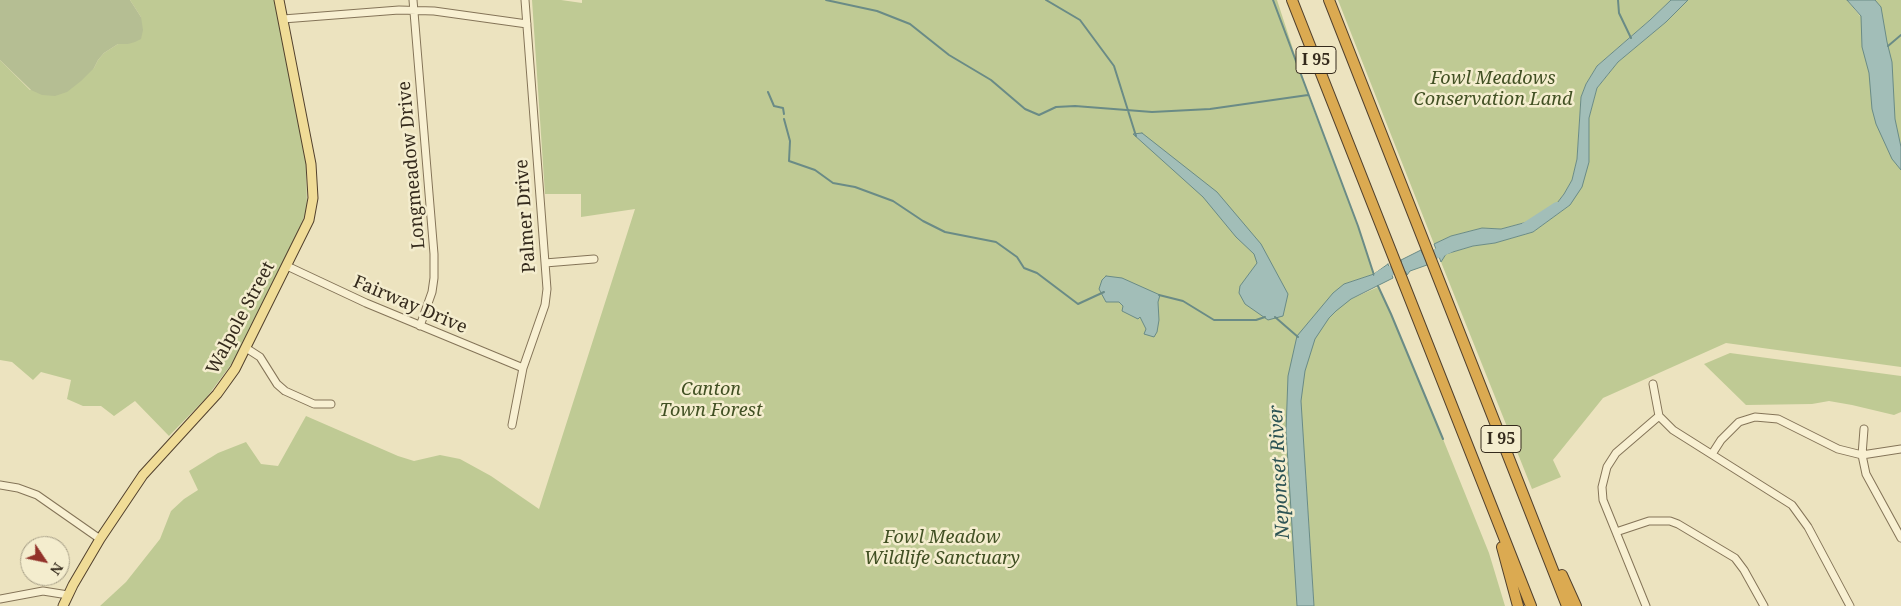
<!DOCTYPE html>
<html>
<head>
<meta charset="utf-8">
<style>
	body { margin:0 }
	#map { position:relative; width:1901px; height:606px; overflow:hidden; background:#ece3bf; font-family:"Noto Serif",serif }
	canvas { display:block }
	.north { position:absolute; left:20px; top:536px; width:50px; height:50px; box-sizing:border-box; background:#f4edce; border:1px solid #a79f87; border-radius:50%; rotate:124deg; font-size:14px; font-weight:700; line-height:20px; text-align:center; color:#342a1c }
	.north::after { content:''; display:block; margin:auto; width:18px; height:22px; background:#92322a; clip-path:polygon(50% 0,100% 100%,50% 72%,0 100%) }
</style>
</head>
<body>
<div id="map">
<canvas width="1901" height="606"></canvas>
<div class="north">N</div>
</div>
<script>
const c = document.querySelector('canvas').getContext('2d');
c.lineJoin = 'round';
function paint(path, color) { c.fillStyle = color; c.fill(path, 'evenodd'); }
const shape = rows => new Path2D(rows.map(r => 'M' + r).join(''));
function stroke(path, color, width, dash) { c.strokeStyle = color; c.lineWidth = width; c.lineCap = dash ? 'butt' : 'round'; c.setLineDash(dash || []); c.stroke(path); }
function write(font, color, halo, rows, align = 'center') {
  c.font = font + ' "Noto Serif",serif'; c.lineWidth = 5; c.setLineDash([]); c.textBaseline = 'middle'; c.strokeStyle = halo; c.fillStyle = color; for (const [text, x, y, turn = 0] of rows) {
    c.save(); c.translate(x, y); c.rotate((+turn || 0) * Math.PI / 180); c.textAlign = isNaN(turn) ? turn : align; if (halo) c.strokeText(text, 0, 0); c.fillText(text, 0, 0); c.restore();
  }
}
const green = shape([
	[130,0,276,0,306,157,307,210,290,251,235,359,207,397,169,436,135,401,114,416,101,406,83,406,67,399,71,380,41,372,33,380,12,362,0,360,0,60,30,90,94,68,98,60,104,53,118,44,128,44,141,17],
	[532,0,561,0,582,3,582,0,1277,0,1308,95,1358,226,1374,274,1344,284,1351,299,1378,287,1391,314,1443,439,1489,553,1505,606,1314,606,1305,467,1307,606,100,606,126,582,160,539,171,511,184,499,198,490,189,471,218,453,246,442,261,464,278,466,306,416,398,456,414,461,440,455,460,459,491,476,539,509,635,209,581,217,581,194,545,194],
	[1338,0,1671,0,1650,20,1597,66,1586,84,1581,97,1577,159,1572,180,1564,194,1551,211,1537,223,1526,222,1501,229,1482,228,1451,236,1434,244],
	[1688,0,1847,0,1860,16,1860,0,1901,0,1901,367,1726,343,1603,398,1553,460,1561,477,1532,489,1441,262,1446,254,1473,246,1495,243,1533,232,1570,205,1589,162,1589,118,1597,88,1618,62,1666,22],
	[1730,353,1901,376,1901,412,1894,415,1852,405,1829,401,1812,404,1746,405,1704,364]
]);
const cemetery = shape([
	[0,0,130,0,141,17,143,30,141,39,135,42,128,44,118,44,104,53,98,60,94,68,81,81,67,92,55,96,42,95,31,90,0,60]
]);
const water = shape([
	[1671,0,1688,0,1666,22,1618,62,1597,88,1589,118,1589,162,1582,187,1570,205,1533,232,1495,243,1473,246,1446,254,1441,262,1434,244,1451,236,1482,228,1501,229,1527,222,1537,223,1551,211,1564,194,1572,180,1577,159,1581,97,1586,84,1597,66,1650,20,1671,0],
	[1847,0,1875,0,1881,7,1887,42,1892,62,1895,119,1901,147,1901,170,1892,159,1876,124,1872,109,1869,73,1862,47,1861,16,1847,0],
	[1142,133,1217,192,1261,244,1288,294,1283,316,1268,320,1245,304,1239,293,1240,286,1257,263,1254,254,1236,237,1203,197,1133,134,1142,133],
	[1421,250,1427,265,1410,271,1407,275,1401,260,1421,250],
	[1388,264,1393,278,1351,299,1336,311,1329,318,1315,339,1305,371,1301,401,1314,606,1297,606,1286,431,1288,376,1297,336,1333,293,1344,284,1374,274,1388,264],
	[1106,276,1122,278,1160,295,1158,302,1159,320,1157,332,1154,337,1144,334,1146,329,1140,317,1138,319,1122,311,1123,306,1119,302,1106,302,1099,289,1102,280,1106,276]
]);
const stream = shape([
	[826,0,877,11,910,24,949,55,991,80,1025,109,1039,115,1056,107,1075,106,1152,112,1210,109,1308,95],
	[1046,0,1080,20,1114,66,1136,136],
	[1273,0,1358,226,1374,275],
	[1618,0,1619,13,1631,38],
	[1888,46,1901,35],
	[768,92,774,106,783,108,784,114],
	[784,119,790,141,789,161,815,170,833,183,855,187,893,201,923,221,945,232,996,242,1017,257,1024,268,1037,273,1078,304,1104,292],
	[1378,286,1391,314,1443,439],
	[1159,295,1183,301,1214,320,1256,320,1265,317],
	[1275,317,1298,337]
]);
const river = shape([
	[1523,229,1557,207],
	[1379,276,1386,272,1418,262,1449,248]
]);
const minor = shape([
	[413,0,434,254,434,278,432,292,420,326],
	[283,19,399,10,434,11,527,24],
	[545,263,594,259],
	[287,266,366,303,523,368],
	[246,348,260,357,277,384,285,391,314,404,331,404],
	[1659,416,1673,430,1792,505,1808,527,1850,606],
	[512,425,523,368,545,305,547,289,525,0],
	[1864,429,1862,455,1866,474,1901,538],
	[1712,454,1721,440,1739,422,1755,417,1778,419,1838,449,1862,455,1901,449],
	[0,485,18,488,37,495,100,539],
	[1616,532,1649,521,1670,521,1678,524,1735,558,1744,570,1764,606],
	[0,599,43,591,68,595],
	[1646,606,1603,500,1602,487,1607,467,1616,453,1659,416,1653,384]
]);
const major = shape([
	[63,606,73,585,100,539,143,475,217,394,235,369,309,220,313,198,311,164,279,0]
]);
const highway = shape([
	[1292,0,1531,606],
	[1329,0,1567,606],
	[1502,547,1518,606],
	[1562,575,1576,606]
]);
const shields = [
	[1316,60,40],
	[1501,439,40]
];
const shieldNames = [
	["I 95",1316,60],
	["I 95",1501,439]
];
const parkNames = [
	["Fowl Meadows",1493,79],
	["Conservation Land",1493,100],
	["Canton",711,390],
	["Town Forest",711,411],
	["Fowl Meadow",942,538],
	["Wildlife Sanctuary",942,559]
];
const streetNames = [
	["Longmeadow Drive",412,165,-95],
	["Palmer Drive",526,216,-94],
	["Fairway Drive",410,305,23],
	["Walpole Street",241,318,-62]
];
const waterNames = [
	["Neponset River",1280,472,-93]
];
paint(green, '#bfca94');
paint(cemetery, '#b5be93');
paint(water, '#a2beb8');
stroke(water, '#6a8b86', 1);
stroke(stream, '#6a8b86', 2);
stroke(river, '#a2beb8', 10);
stroke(minor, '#847458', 9);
stroke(major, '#52412d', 11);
stroke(highway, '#52412d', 12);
stroke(minor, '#f8f0d2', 7);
stroke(major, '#f0dc97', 9);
stroke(highway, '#dbaa51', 10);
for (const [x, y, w] of shields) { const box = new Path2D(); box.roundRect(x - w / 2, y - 13.5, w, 27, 4); c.fillStyle = '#f4edce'; c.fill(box); stroke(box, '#342a1c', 1); }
write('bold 16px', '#342a1c', null, shieldNames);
write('italic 18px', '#415023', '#f4edce', parkNames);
write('18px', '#342a1c', '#f4edce', streetNames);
write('italic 19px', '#2c5354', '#f4edce', waterNames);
</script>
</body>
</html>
